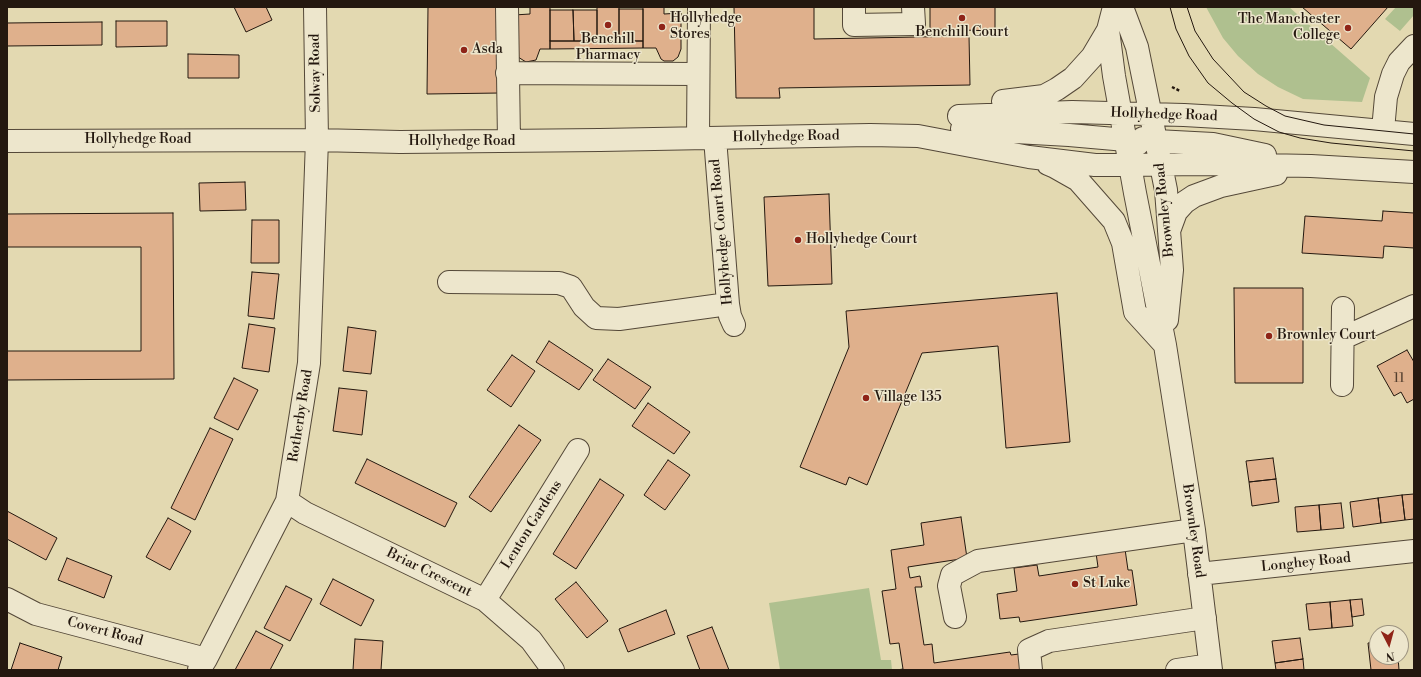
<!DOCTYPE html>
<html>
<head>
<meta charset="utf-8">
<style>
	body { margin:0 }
	#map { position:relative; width:1421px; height:677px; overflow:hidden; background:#e3d9b1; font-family:"Libre Bodoni",serif }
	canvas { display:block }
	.frame { position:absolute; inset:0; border:8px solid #24180f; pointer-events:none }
	.north { position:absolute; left:1369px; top:625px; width:40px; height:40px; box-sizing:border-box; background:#ede6cc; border:1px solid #9d9480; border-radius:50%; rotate:174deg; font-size:11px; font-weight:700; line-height:16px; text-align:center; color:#24180f }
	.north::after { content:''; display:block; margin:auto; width:14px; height:18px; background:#8f2418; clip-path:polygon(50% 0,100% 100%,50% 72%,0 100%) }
</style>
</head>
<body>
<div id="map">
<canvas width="1421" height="677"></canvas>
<div class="frame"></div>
<div class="north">N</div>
</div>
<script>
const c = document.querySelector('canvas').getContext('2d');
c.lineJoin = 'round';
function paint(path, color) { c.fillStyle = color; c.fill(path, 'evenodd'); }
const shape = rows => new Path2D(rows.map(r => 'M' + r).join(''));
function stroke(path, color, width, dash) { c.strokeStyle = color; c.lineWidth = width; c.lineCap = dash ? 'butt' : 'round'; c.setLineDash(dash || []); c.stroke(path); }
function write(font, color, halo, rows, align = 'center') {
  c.font = font + ' "Libre Bodoni",serif'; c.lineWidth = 3; c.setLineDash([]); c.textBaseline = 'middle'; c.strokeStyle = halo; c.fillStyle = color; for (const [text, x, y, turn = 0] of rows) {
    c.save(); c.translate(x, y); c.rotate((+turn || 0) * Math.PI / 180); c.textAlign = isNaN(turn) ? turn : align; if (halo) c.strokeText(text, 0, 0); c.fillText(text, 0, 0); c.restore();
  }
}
const green = shape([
	[1206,7,1289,7,1370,78,1362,102,1303,99,1278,87,1258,74,1238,56,1223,38],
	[1396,7,1414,7,1414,15,1400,31,1385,19],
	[869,588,881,660,891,660,892,670,780,670,769,603]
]);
const building = shape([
	[234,7,266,7,272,20,246,32,234,7],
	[428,7,500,7,500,93,427,94,428,7],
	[530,7,550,7,550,49,540,49,536,60,526,62,518,57,514,15,530,14,530,7],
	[597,7,619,7,619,41,597,41,597,7],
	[643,7,664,7,664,14,681,13,681,49,678,57,673,61,664,61,661,59,656,48,643,48,643,7],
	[734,7,814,7,814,39,969,36,970,85,779,88,780,98,736,98,734,7],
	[930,7,995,7,995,31,930,29,930,7],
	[1302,7,1388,7,1351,49,1302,7],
	[619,9,643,9,643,41,619,41,619,9],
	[550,10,573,10,574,41,550,41,550,10],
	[573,10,597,10,597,41,574,41,573,10],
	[116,21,167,21,167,46,116,47,116,21],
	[102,22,102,45,7,46,7,23,102,22],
	[550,41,643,41,643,48,550,49,550,41],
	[188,54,239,55,239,78,188,78,188,54],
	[245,182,246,210,200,211,199,183,245,182],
	[829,194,832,284,768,286,764,197,829,194],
	[1383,211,1414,213,1414,248,1384,246,1383,258,1302,253,1305,216,1382,221,1383,211],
	[173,213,174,379,7,380,7,351,141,351,141,247,7,247,7,214,173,213],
	[252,220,279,220,279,263,251,263,252,220],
	[252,272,279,274,274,319,248,316,252,272],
	[1234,288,1303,288,1303,383,1235,383,1234,288],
	[1057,293,1070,442,1006,448,998,346,922,353,867,485,849,477,846,485,800,467,849,347,846,311,1057,293],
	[249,324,275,328,269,372,242,368,249,324],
	[348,327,376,331,371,374,343,371,348,327],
	[549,341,593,370,579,390,536,362,549,341],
	[1407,350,1414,362,1414,399,1407,403,1401,392,1394,396,1377,366,1407,350],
	[512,355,535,371,511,407,487,390,512,355],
	[608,359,651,387,635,409,593,380,608,359],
	[234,378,258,390,238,430,214,418,234,378],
	[339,388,367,391,362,435,333,431,339,388],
	[648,403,690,432,674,454,632,426,648,403],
	[519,425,541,440,491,512,469,497,519,425],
	[210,428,233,439,195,520,171,508,210,428],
	[1273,458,1276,479,1249,482,1246,461,1273,458],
	[367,459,457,503,445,527,355,483,367,459],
	[668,460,690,475,665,510,644,495,668,460],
	[600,479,624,495,576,569,553,554,600,479],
	[1276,479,1279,502,1252,506,1249,482,1276,479],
	[1414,494,1414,519,1405,520,1402,495,1414,494],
	[1402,495,1405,520,1381,523,1378,498,1402,495],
	[1378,498,1381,523,1353,527,1350,502,1378,498],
	[1341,503,1344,528,1321,530,1319,505,1341,503],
	[1319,505,1321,530,1297,532,1295,507,1319,505],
	[7,511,57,538,46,560,7,539,7,511],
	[961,517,967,558,908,567,910,578,920,576,922,587,915,587,924,645,932,644,934,663,1010,652,1011,655,1019,654,1022,670,897,670,903,669,899,643,890,644,882,591,896,589,891,550,924,545,921,523,961,517],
	[168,518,191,531,170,570,146,557,168,518],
	[1125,549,1128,570,1132,570,1137,605,1020,622,1019,617,1000,619,997,594,1017,591,1014,568,1037,565,1039,576,1098,567,1096,553,1125,549],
	[67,558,112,576,104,598,58,580,67,558],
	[333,579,374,600,361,626,320,604,333,579],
	[576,582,608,621,587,638,555,599,576,582],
	[286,586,312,599,290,641,264,628,286,586],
	[1362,599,1364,615,1352,617,1350,600,1362,599],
	[1350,600,1353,626,1332,628,1330,602,1350,600],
	[1330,602,1332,628,1309,630,1306,604,1330,602],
	[666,610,675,634,628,652,619,629,666,610],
	[712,627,729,670,700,670,687,636,712,627],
	[256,631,283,645,270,670,235,670,256,631],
	[1300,638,1303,659,1275,663,1272,641,1300,638],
	[355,639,383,641,381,670,353,670,355,639],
	[1377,642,1377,657,1398,657,1399,670,1371,670,1368,643,1377,642],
	[20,643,62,657,58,670,11,670,20,643],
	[1303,659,1304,670,1276,670,1275,663,1303,659]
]);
const path = shape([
	[1172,87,1180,91]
]);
const minor = shape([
	[507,7,509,141],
	[854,7,854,25,914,24,913,7],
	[1114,7,1108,30,1114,76,1135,193,1165,345,1194,530,1211,670],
	[1122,7,1137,47,1166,190,1172,270,1167,320],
	[507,73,697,74],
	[1003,101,1044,96,1057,89,1073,78,1092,57,1108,30],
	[959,116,1072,112,1184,115,1254,119,1414,134],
	[962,129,1069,135,1126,140,1138,144],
	[1383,130,1386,97,1393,74,1399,62,1414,46],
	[698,138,699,7],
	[715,138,728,304,730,316,734,325],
	[1143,138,1156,141,1213,144,1265,155],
	[7,141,317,140,400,142,600,140,870,135,918,136,1029,157,1095,165,1212,164,1311,166,1414,172],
	[1048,164,1055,167,1078,180,1114,221,1123,243,1135,312,1165,345],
	[1169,231,1176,212,1185,202,1194,196,1221,186,1276,174],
	[449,282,559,283,571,287,584,307,596,318,619,319,728,304],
	[1343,338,1414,306],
	[1342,385,1343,308],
	[287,501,305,513,485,600,531,640,553,670],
	[1199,574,1414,551],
	[7,599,36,614,206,659],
	[485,600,578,450],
	[955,617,949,586,952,575,978,561,1194,530],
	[199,670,206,659,287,501,309,363,317,140,315,7],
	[1031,670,1029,650,1049,641,1205,618],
	[1177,670,1210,665]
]);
const tram = shape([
	[1170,7,1176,29,1189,56,1208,83,1232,103,1254,119,1279,132,1300,138,1331,143,1414,151],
	[1187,7,1195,31,1213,59,1244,92,1266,106,1285,116,1324,125,1414,134]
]);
const markers = [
	[962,18,4,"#8f2418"],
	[608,25,4,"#8f2418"],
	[662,27,4,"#8f2418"],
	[1348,28,4,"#8f2418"],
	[464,50,4,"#8f2418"],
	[798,240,4,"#8f2418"],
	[1269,336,4,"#8f2418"],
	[866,398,4,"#8f2418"],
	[1075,584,4,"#8f2418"]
];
const numberNames = [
	["11",1399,379]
];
const poiNames = [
	["Hollyhedge",670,19],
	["Stores",670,35],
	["The Manchester",1340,20,"right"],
	["College",1340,36,"right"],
	["Benchill Court",962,33,"center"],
	["Benchill",608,40,"center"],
	["Pharmacy",608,56,"center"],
	["Asda",472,50],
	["Hollyhedge Court",806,240],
	["Brownley Court",1277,336],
	["Village 135",874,398],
	["St Luke",1083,584]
];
const streetNames = [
	["Solway Road",316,73,-91],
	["Hollyhedge Road",1164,115,2],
	["Hollyhedge Road",786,137,-1],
	["Hollyhedge Road",138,140],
	["Hollyhedge Road",462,142],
	["Brownley Road",1165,210,-96],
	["Hollyhedge Court Road",722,232,-95],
	["Rotherby Road",301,416,-81],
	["Lenton Gardens",532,525,-58],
	["Brownley Road",1193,531,82],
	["Longhey Road",1306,563,-6],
	["Briar Crescent",429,573,26],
	["Covert Road",105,632,15]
];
paint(green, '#afc08f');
paint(building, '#dfb08c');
stroke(building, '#24180f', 1);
stroke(minor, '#544838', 24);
stroke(path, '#24180f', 2.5, [3, 2]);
stroke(minor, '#ede6cc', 22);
stroke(tram, '#24180f', 1);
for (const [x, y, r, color] of markers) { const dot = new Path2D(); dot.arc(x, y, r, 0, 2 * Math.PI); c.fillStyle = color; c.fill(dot); stroke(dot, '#ede6cc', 1.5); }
write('12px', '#533e2e', null, numberNames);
write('14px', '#24180f', '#ede6cc', poiNames, 'left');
write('14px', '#24180f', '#ede6cc', streetNames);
</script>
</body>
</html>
